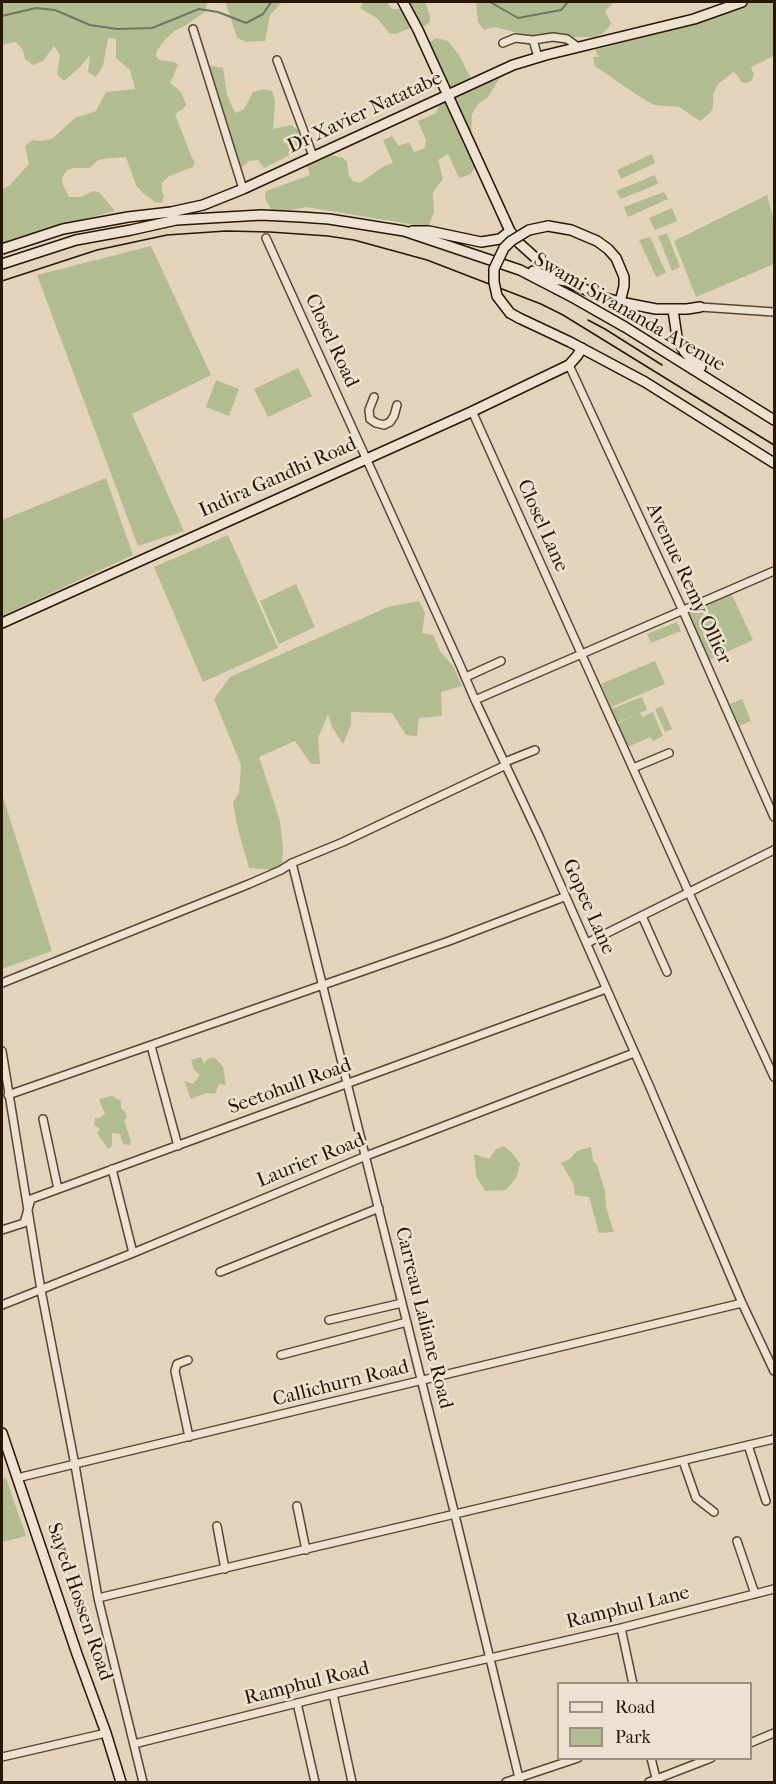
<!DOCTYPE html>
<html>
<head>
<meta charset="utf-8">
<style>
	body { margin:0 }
	#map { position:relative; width:776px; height:1784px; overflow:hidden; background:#e3d3ba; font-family:"IM FELL French Canon",serif }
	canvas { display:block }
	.frame { position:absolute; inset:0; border:3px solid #281602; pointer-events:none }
	.legend { position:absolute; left:557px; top:1682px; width:195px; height:78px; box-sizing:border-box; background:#ede2d2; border:2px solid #9e907f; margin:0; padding:8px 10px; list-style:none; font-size:18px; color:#281602 }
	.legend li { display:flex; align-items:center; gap:12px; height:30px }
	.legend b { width:30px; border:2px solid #9e907f }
</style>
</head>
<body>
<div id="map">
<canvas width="776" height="1784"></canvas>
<div class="frame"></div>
<ul class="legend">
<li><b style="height:8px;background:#ede2d2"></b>Road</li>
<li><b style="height:16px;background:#b2bc91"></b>Park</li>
</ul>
</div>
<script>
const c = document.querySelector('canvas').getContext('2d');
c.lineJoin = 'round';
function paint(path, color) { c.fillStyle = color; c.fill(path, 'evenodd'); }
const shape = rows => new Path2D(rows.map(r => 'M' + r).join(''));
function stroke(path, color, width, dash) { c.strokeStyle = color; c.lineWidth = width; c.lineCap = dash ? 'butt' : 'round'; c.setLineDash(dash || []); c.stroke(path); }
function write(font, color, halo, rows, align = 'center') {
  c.font = font + ' "IM FELL French Canon",serif'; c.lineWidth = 5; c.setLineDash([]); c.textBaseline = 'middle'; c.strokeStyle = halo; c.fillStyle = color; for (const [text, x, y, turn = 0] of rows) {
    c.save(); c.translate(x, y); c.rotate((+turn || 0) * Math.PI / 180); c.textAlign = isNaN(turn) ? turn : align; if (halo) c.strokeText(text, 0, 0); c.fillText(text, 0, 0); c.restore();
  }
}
const green = shape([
	[2,2,207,2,206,11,183,27,174,31,163,42,157,51,156,56,159,60,174,62,178,65,170,83,181,92,186,105,183,109,175,114,192,158,195,162,193,167,169,176,162,183,162,192,164,196,162,203,155,202,143,193,136,185,126,157,102,159,97,161,90,168,74,168,67,170,62,178,62,183,69,197,80,197,94,191,99,192,115,211,47,229,20,237,2,246,2,189,9,186,29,164,25,146,33,140,42,141,52,139,75,118,96,111,106,92,135,89,130,70,116,58,116,39,108,38,103,66,96,77,88,72,90,55,79,68,64,81,57,74,60,55,54,46,43,61,33,65,25,59,23,50,16,42,2,45],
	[227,2,282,2,270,15,265,41,246,42,237,38,226,3],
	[363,2,387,2,392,9,403,9,401,2,425,2,430,16,430,22,425,26,413,27,395,34,389,33,377,18,360,8],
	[476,2,614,2,605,11,611,23,609,27,602,34,595,37,573,37,555,34,535,37,494,27,484,30,478,22],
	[749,2,774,2,774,56,751,67,754,74,752,80,747,83,741,82,738,76,733,72,718,84,713,95,713,108,710,113,700,121,679,107,654,105,637,95,595,66,593,57,599,57,595,50,675,29,674,27,737,8],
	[436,38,448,41,459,55,469,75,474,80,508,71,499,79,488,97,478,104,472,114,471,141,478,163,471,174,459,178,448,154,438,160,443,179,433,192,434,212,428,227,306,207,275,213,271,209,265,198,266,191,310,175,307,165,331,155,343,158,347,162,349,176,353,181,360,183,384,166,393,163,383,140,392,136,399,146,409,142,414,152,425,148,426,140,418,121,436,113,448,85,429,48,430,42],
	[201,64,223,68,227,95,235,113,244,109,253,92,263,89,272,91,275,101,273,129,291,125,298,130,300,150,264,168,258,160,249,161,235,173],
	[652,154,655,163,621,179,617,170],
	[655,175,658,184,621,199,616,191],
	[664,192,668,199,628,217,624,207],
	[767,195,774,221,774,264,696,297,674,241],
	[672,208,677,221,655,230,649,218],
	[667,233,680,267,672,271,658,236],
	[650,237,666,273,656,277,639,240],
	[151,246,211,375,132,414,184,531,138,546,37,275],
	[298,368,312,396,268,417,254,389],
	[216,380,239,389,229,416,206,407],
	[106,478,133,555,2,616,2,520],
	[228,535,278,648,203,682,154,567],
	[296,584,315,627,279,644,260,601],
	[731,593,753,640,709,660,688,613],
	[419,601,425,613,422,633,433,635,440,651,453,666,462,686,441,692,442,716,419,718,417,736,406,735,392,713,351,712,351,725,343,744,332,727,328,714,318,738,320,764,311,764,295,741,259,757,280,821,283,849,281,870,249,868,237,825,233,802,239,793,241,765,214,699,230,677,388,607],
	[677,622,681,631,651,643,647,634],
	[655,661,665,684,611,707,601,684],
	[642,697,647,710,640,713,642,717,653,712,663,736,653,741,650,737,628,747,617,724,636,715,617,723,611,709],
	[742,699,751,721,739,726,730,704],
	[662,706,672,729,665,732,655,709],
	[2,794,52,951,2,969],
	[201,1057,204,1064,207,1059,214,1057,223,1067,226,1085,219,1084,215,1094,207,1093,191,1099,184,1081,193,1084,200,1075,194,1070,191,1060],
	[112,1096,121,1101,121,1108,125,1112,127,1118,124,1120,131,1141,130,1145,123,1144,120,1134,112,1133,112,1146,108,1149,97,1133,100,1129,94,1125,95,1118,100,1118,105,1114,99,1099],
	[504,1146,513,1154,520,1164,516,1178,506,1190,485,1191,476,1176,474,1154,489,1159,496,1149],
	[591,1147,593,1161,597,1165,605,1191,606,1207,614,1232,599,1233,589,1197,575,1195,573,1183,561,1163,570,1159,577,1151],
	[6,1478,26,1536,2,1542,2,1479]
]);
const stream = shape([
	[490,2,518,18,561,10,568,2],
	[2,16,36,8,55,10,90,25,117,29,152,28,199,9,218,12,246,23,263,14,271,2]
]);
const street = shape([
	[193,29,243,189],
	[503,43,515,38,533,40],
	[538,57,533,40,553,37,567,39,578,47],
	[277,60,313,156],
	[266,238,460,665,475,700,539,836,649,1085,742,1303,774,1371],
	[700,307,774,312],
	[569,365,683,611,774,817],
	[374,397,369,410,370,419,376,423,384,425,390,422,394,416,397,405],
	[472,411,689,893,774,1077],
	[466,677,501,661],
	[475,700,774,571],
	[505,762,535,750],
	[633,768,669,753],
	[292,863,455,1515,520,1782],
	[642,916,667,972],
	[587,943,774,850],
	[2,983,249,884,281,870,292,863,343,842,506,765],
	[151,1046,178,1146],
	[2,1051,41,1290,75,1465,98,1598,143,1782],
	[8,1095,449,941,564,897],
	[43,1119,58,1189],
	[112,1169,133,1253],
	[2,1230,24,1223,31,1199,606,989],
	[220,1272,379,1208],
	[2,1305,133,1253,366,1156,634,1053],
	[329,1320,402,1303],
	[281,1355,407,1322],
	[188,1360,177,1364,175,1371,189,1437],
	[748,1445,766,1501],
	[683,1461,696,1498,714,1512],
	[17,1478,742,1303],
	[297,1506,306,1550],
	[217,1526,225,1569],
	[737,1541,755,1594],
	[98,1598,774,1439],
	[621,1628,633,1684],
	[333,1694,352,1782],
	[297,1703,315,1782],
	[750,1743,774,1733],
	[134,1744,333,1694,621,1628,774,1589],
	[2,1757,106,1733],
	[651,1758,657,1782],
	[506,1782,578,1758],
	[649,1782,711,1758]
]);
const secondary = shape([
	[403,2,418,30,510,231,519,243,539,261,566,281],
	[548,226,571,230,597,241,608,249,616,258,624,277,624,286,620,302],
	[412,231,429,231,481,242,500,239,510,231],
	[2,249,63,229,128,217,171,212,203,205,243,189,513,65,546,55,694,19,742,2],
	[2,264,76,240,131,230,176,220,261,215,301,217,329,219,404,231,520,270,574,298,625,327,774,420],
	[533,271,555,279,566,281,602,297,620,302,656,309,687,309,700,307],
	[673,310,677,337,684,351,693,361,701,367],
	[519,318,570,342,645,382,774,463],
	[2,623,471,412,569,365,577,356,582,348],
	[2,1433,77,1654,106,1733,121,1782]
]);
const tram = shape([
	[2,281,97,250,167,235,226,231,270,232,328,236,354,240,427,260,541,304,563,315,774,445],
	[588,320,605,329,662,365]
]);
const secondaryBridge = shape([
	[519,318,510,313,497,296,494,282,494,269,504,248,511,241,529,230,548,226]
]);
const streetNames = [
	["Dr Xavier Natatabe",365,113,-25],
	["Swami Sivananda Avenue",629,313,30],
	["Closel Road",331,341,65],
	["Indira Gandhi Road",278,478,-24],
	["Closel Lane",542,526,66],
	["Avenue Remy Ollier",688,584,65],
	["Gopee Lane",588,907,66],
	["Seetohull Road",290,1087,-20],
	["Laurier Road",311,1161,-22],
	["Carreau Laliane Road",423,1318,76],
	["Callichurn Road",341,1384,-14],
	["Sayed Hossen Road",79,1602,71],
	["Ramphul Lane",628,1608,-14],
	["Ramphul Road",307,1684,-14]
];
paint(green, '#b2bc91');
stroke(stream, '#6a7867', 2);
stroke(street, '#574530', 10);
stroke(secondary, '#281602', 12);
stroke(street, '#ede2d2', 7);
stroke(secondary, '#ede2d2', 9);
stroke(tram, '#281602', 1.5);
stroke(secondaryBridge, '#281602', 12, []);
stroke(secondaryBridge, '#ede2d2', 9);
write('20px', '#281602', '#ede2d2', streetNames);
</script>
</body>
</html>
